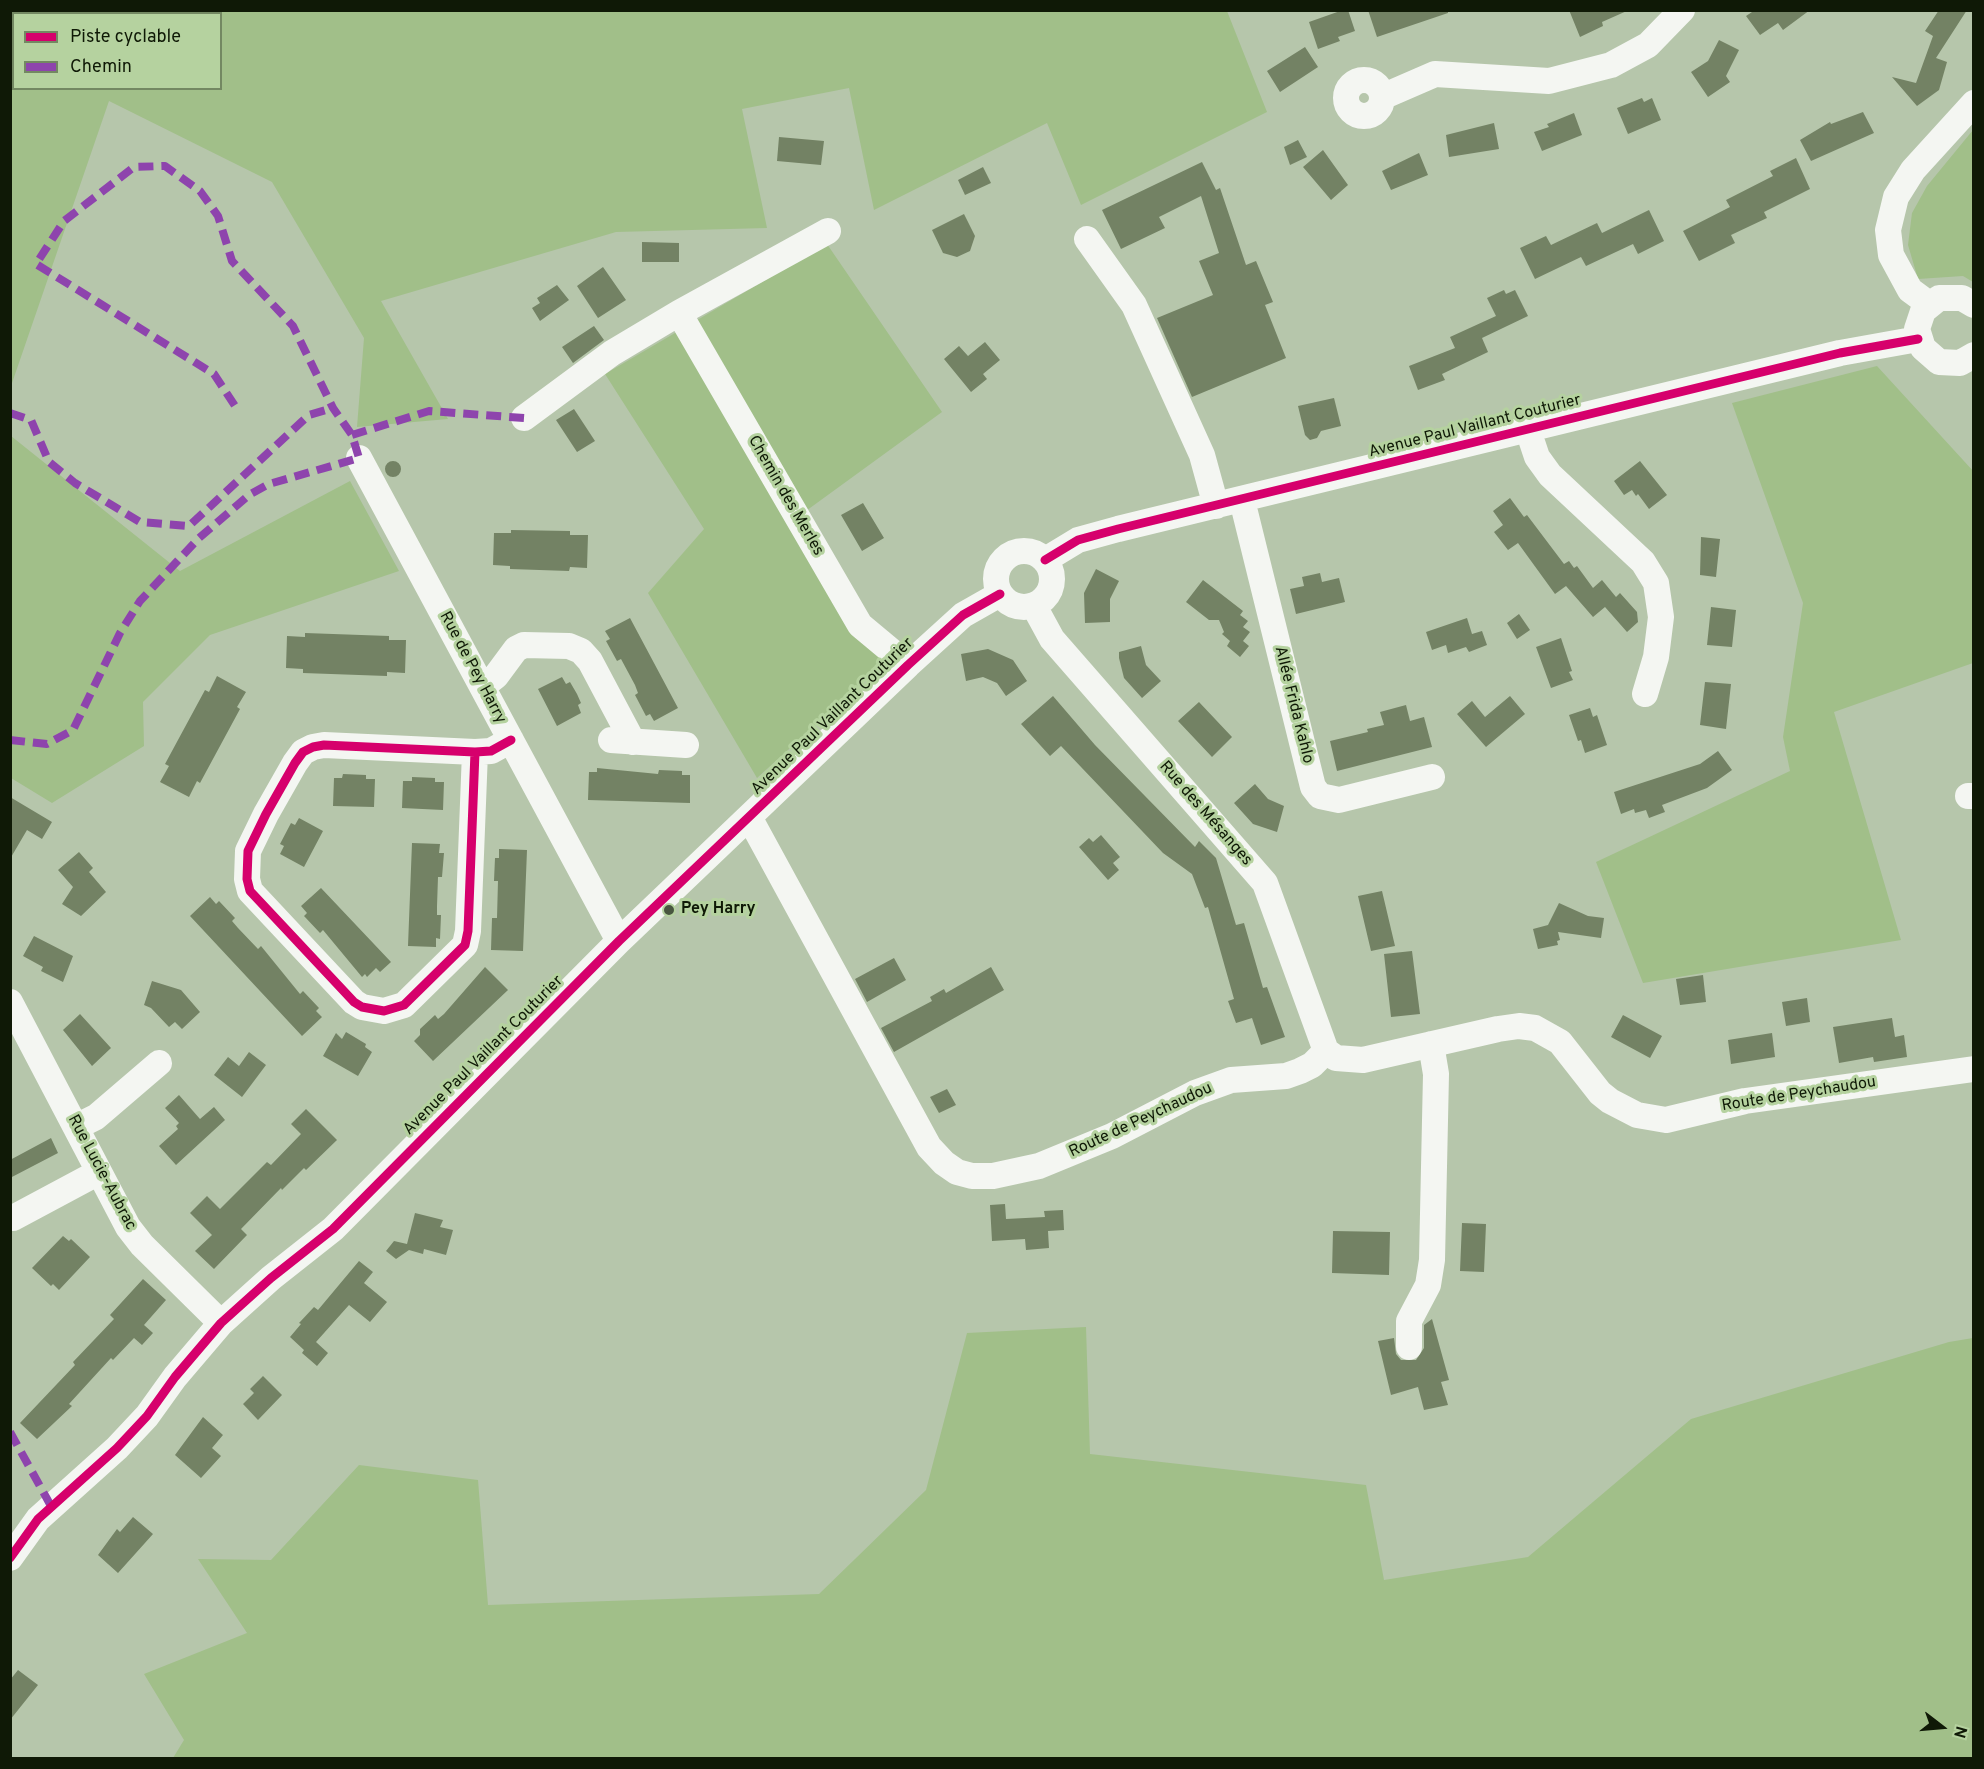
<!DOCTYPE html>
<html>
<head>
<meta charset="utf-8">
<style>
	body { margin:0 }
	#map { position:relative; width:1984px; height:1769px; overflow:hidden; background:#b6c6ab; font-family:Overpass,sans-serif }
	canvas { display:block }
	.frame { position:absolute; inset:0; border:12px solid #0f1906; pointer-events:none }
	.legend { position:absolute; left:12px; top:12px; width:210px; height:78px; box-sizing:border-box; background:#b5d29f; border:2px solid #738862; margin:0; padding:8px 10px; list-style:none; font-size:18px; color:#0f1906 }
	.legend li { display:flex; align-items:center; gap:12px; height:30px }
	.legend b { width:30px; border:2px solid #738862 }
	.north { position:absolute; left:1912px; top:1697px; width:60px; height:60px; -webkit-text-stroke:4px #b5d29f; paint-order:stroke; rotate:106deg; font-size:16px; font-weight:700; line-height:24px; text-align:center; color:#0f1906 }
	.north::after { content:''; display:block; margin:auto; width:21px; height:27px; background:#0f1906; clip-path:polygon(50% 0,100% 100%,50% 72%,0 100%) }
</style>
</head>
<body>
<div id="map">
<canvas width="1984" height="1769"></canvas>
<div class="frame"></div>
<ul class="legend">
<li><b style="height:8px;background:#d6006c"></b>Piste cyclable</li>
<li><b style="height:8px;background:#8e44ad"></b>Chemin</li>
</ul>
<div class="north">N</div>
</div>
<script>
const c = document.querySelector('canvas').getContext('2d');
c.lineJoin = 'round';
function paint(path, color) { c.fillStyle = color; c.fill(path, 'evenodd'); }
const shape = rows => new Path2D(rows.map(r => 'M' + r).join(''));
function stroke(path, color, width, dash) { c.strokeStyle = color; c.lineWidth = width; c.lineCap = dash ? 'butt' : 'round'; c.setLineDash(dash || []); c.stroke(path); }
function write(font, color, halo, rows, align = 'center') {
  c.font = font + ' Overpass,sans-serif'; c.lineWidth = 6; c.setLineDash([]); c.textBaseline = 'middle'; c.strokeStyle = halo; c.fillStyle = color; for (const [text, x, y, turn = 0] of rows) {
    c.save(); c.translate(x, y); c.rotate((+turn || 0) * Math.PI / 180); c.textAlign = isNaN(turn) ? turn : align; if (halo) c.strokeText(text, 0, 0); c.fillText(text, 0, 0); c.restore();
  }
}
const green = shape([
	[11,10,1227,11,1267,112,1081,205,1047,123,874,210,849,88,742,109,767,228,616,232,381,301,448,419,357,427,364,338,272,182,109,101,11,386],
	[14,14,220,14,220,88,14,88],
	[1973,130,1973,282,1963,276,1918,279,1908,245,1912,213,1927,186],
	[827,244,942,412,788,524,890,658,757,778,648,593,704,529,605,374],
	[1877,366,1974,472,1973,663,1834,712,1901,940,1643,983,1596,862,1790,771,1783,737,1803,603,1732,403],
	[11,436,180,571,350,481,399,571,210,635,143,702,144,746,52,803,11,778],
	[1086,1327,1090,1454,1366,1485,1384,1580,1528,1557,1691,1419,1949,1342,1973,1338,1973,1758,173,1758,184,1740,144,1674,247,1633,198,1559,271,1560,359,1465,478,1480,488,1605,819,1594,926,1490,967,1333]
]);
const building = shape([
	[1343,10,1348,10,1355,31,1338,37,1340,41,1318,49,1309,22],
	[1368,10,1448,10,1448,13,1377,37],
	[1569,10,1629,10,1602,22,1603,26,1580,37],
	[1755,10,1810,10,1783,30,1778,23,1760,35,1746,16],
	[1939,10,1967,10,1936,58,1947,62,1939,90,1917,106,1892,77,1916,83,1933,36,1925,31],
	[1719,40,1739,50,1726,76,1730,82,1708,97,1691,72,1708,61],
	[1305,47,1318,67,1280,92,1267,71],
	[1642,98,1644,102,1652,98,1661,120,1628,134,1617,108],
	[1863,112,1874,133,1811,161,1800,140,1830,122,1831,124],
	[1574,113,1582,135,1542,151,1534,132,1549,127,1547,124],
	[1494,123,1499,149,1449,157,1446,135],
	[779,137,824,141,821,165,777,161],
	[1298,140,1307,157,1290,165,1284,147],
	[1323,150,1348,185,1331,200,1303,167],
	[1419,153,1428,175,1391,190,1382,171],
	[1796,158,1810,189,1764,212,1767,218,1731,235,1735,243,1699,261,1683,231,1730,207,1726,200,1773,176,1770,171],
	[1202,162,1216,190,1220,188,1246,265,1256,261,1273,302,1265,305,1286,358,1192,397,1157,318,1213,295,1199,261,1219,253,1201,196,1159,217,1165,228,1121,249,1102,210],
	[983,167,991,183,965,195,958,180],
	[1649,210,1664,241,1638,254,1633,244,1586,266,1581,257,1535,279,1520,248,1546,236,1551,245,1597,223,1602,233],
	[964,214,975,236,970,251,957,257,943,253,932,230],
	[642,242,679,243,679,262,642,262],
	[603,267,626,300,598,318,577,286],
	[557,285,569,300,540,321,532,308,540,303,537,298],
	[1504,290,1506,294,1515,290,1528,316,1482,338,1488,352,1442,374,1445,380,1418,390,1409,366,1455,348,1450,337,1496,316,1487,298],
	[594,326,604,340,573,363,562,347],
	[985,342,1000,360,983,374,987,379,971,392,944,359,959,346,968,356],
	[1334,398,1341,426,1321,431,1317,438,1310,440,1305,435,1298,406],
	[574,409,595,441,577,452,556,420],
	'385 469a8 8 0 1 1 16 0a8 8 0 1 1-16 0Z',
	[1640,461,1667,495,1649,509,1638,494,1636,496,1632,490,1624,495,1614,481],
	[1510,498,1524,517,1527,515,1564,564,1569,561,1574,568,1577,566,1593,588,1602,580,1616,597,1620,593,1637,612,1638,622,1627,632,1605,607,1593,617,1566,586,1555,594,1518,543,1508,550,1494,532,1503,525,1493,511],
	[863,503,884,538,862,551,841,515],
	[511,530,570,531,570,535,588,535,587,568,570,567,569,571,510,569,510,566,493,565,494,533,511,533],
	[1701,537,1720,539,1716,577,1700,575],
	[1096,569,1119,581,1110,599,1110,622,1085,623,1084,593],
	[1320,573,1322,582,1339,578,1345,602,1296,614,1290,589,1304,586,1302,577],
	[1203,580,1243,611,1240,615,1248,621,1243,627,1250,632,1243,641,1249,646,1240,657,1227,646,1230,641,1222,634,1224,632,1219,620,1209,620,1186,602],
	[1711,607,1736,610,1732,647,1707,645],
	[1519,614,1530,630,1517,639,1507,623],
	[630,618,678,708,654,721,650,714,646,716,635,695,638,693,635,685,621,659,617,661,606,641,610,639,605,631],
	[1467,618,1472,634,1482,631,1487,645,1469,652,1466,647,1448,653,1446,645,1432,650,1426,632],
	[305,633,389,636,389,640,406,640,405,673,387,672,387,676,303,673,303,669,286,668,287,636,305,637],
	[1561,638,1572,671,1569,672,1573,680,1551,688,1536,647],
	[1141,646,1146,665,1161,681,1142,698,1124,678,1119,658,1119,652],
	[988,649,1013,660,1027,681,1006,696,997,683,983,677,966,681,961,654],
	[217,676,246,692,237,707,240,709,200,783,197,781,189,797,160,782,169,766,165,764,205,690,209,692],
	[562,677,566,684,570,682,577,694,581,703,578,705,581,713,557,726,538,689],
	[1705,682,1731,684,1726,729,1700,725],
	[1053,696,1095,745,1195,847,1199,841,1216,858,1236,925,1244,923,1263,988,1267,987,1285,1037,1261,1045,1252,1018,1236,1023,1228,1001,1234,999,1208,907,1205,908,1192,874,1163,853,1061,746,1050,756,1021,724],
	[1510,696,1525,714,1486,747,1457,714,1472,701,1485,717],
	[1199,702,1232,737,1212,757,1178,721],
	[1406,705,1410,721,1424,717,1432,747,1337,771,1330,741,1368,732,1367,729,1384,725,1380,712],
	[1590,708,1593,717,1597,715,1607,745,1585,753,1581,740,1578,741,1569,715],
	[1718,751,1732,770,1707,788,1662,805,1665,812,1649,818,1646,810,1635,813,1634,809,1621,814,1614,792,1700,764],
	[597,768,658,774,659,770,682,771,682,775,690,775,690,803,588,800,589,772,597,772],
	[343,774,366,775,366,779,375,779,374,807,333,806,334,778,342,778],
	[412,777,435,778,435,782,444,782,443,810,402,808,403,781,412,781],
	[1255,784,1268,799,1284,806,1277,832,1253,824,1234,803],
	[10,797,52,822,42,839,27,830,10,859],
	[299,818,323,831,304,867,280,854,284,846,280,844,291,823,295,825],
	[1101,835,1120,857,1113,863,1119,870,1108,880,1079,847,1089,838,1093,842],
	[412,843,440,844,439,853,444,853,442,877,438,877,437,906,437,915,441,915,440,939,436,938,436,947,408,946],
	[499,849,527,850,523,951,491,950,492,918,497,918,498,881,494,881,495,858,499,858],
	[79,852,93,868,89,872,106,892,81,916,62,904,73,887,58,870],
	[321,888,391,962,380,972,376,968,367,977,365,974,362,977,323,930,320,933,304,916,307,913,301,906],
	[1382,891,1395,946,1371,951,1358,896],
	[210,897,216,904,219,901,235,918,232,921,238,928,258,949,261,946,300,994,303,991,319,1008,316,1011,322,1017,302,1036,190,916],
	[1559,903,1588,916,1604,918,1601,938,1558,932,1560,940,1557,941,1558,945,1538,949,1533,929,1548,925],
	[34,936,73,956,63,982,41,971,43,967,23,956],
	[1412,951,1420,1014,1391,1017,1384,954],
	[894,958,906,980,867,1002,855,979],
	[485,967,508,990,433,1061,414,1041,420,1035,420,1029,435,1015,438,1019,444,1014],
	[991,967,1004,990,894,1052,881,1028,932,1001,930,997,944,989,946,993],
	[1703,975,1706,1002,1680,1005,1676,979],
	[152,981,181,990,200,1012,182,1029,175,1022,169,1027,151,1008,144,1005],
	[1807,998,1810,1022,1786,1026,1782,1002],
	[80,1014,111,1048,92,1066,63,1030],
	[1623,1015,1662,1036,1650,1058,1611,1037],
	[1892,1018,1895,1037,1904,1035,1907,1057,1874,1062,1873,1057,1839,1063,1833,1027],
	[346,1032,366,1044,365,1047,372,1052,358,1076,323,1056,336,1033,342,1039],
	[1772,1033,1775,1057,1731,1064,1728,1040],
	[249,1052,266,1065,242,1097,214,1075,228,1057,239,1066],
	[947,1089,956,1105,939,1113,930,1097],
	[179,1095,200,1119,214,1107,225,1120,176,1165,159,1146,178,1129,176,1126,179,1123,165,1108],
	[306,1109,337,1140,306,1170,304,1168,282,1190,281,1188,241,1229,247,1235,214,1269,195,1251,212,1235,190,1213,207,1196,220,1209,267,1162,271,1165,301,1134,291,1124],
	[51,1138,58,1153,10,1178,10,1160],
	[1005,1204,1006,1219,1045,1217,1044,1211,1063,1210,1064,1230,1048,1231,1049,1248,1026,1250,1025,1239,992,1241,990,1205],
	[415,1213,443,1220,440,1227,453,1230,446,1255,424,1249,423,1254,409,1250,396,1259,386,1251,394,1241,407,1244],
	[1462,1223,1486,1224,1484,1272,1460,1271],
	[1333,1231,1390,1232,1389,1275,1332,1273],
	[63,1236,69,1241,71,1239,90,1257,59,1290,53,1284,51,1286,32,1268],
	[359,1261,373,1272,364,1283,387,1302,370,1322,349,1305,316,1342,328,1353,317,1366,302,1353,304,1350,290,1337,301,1324,299,1323,314,1307,318,1310],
	[143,1279,166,1300,144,1325,153,1333,142,1345,134,1338,113,1360,111,1358,69,1404,72,1406,37,1439,20,1423,75,1365,73,1362,114,1319,110,1315],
	[1432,1319,1449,1380,1441,1382,1448,1405,1424,1410,1418,1387,1391,1395,1378,1341,1394,1338,1396,1354,1401,1360,1416,1360,1424,1348,1424,1325],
	[263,1376,282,1395,258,1420,243,1404,254,1393,250,1389],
	[203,1417,223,1435,212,1448,221,1456,201,1478,175,1455],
	[133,1517,153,1534,118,1573,98,1555,117,1529,120,1532],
	[18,1670,38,1685,10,1720,10,1680]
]);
const minor = shape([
	'1346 98a18 18 0 1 1 36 0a18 18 0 1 1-36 0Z',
	[1382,97,1435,74,1549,81,1611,65,1648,45,1682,10],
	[1087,239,1134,305,1202,455,1216,506],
	[1929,304,1910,290,1891,255,1888,230,1896,197,1913,170,1974,103],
	[1974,305,1962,298,1939,298,1923,311,1917,329,1923,348,1939,362,1960,363,1974,355],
	[679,313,860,625,908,665],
	[524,418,612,353,679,313,828,231],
	[1528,430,1537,457,1550,475,1643,562,1656,583,1661,617,1656,657,1645,694],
	[359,458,619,941],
	[1242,500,1313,787,1320,796,1339,800,1432,777],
	'996 579a28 28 0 1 1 56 0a28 28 0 1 1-56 0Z',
	[1045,560,1078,540,1118,529,1840,353,1918,339],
	[1034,606,1052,639,1265,883,1326,1051],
	[482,687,496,676,516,649,524,645,569,646,581,651,590,661,633,742],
	[611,740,686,745],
	[475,752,468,931,465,945,404,1005,384,1011,362,1007,354,1002,250,891,247,879,248,851,266,814,295,763,303,752,313,747,324,745,475,752,491,751,511,740],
	[1968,796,1974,796],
	[749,817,929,1147,944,1163,957,1172,972,1176,993,1176,1039,1166,1112,1136,1195,1093,1231,1080,1286,1076,1300,1071,1312,1065,1326,1051],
	[10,1002,128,1227,142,1245,221,1323],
	[1326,1051,1336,1058,1363,1060,1498,1029,1519,1026,1535,1028,1560,1042,1600,1093,1610,1101,1637,1115,1666,1120,1745,1101,1974,1069],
	[76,1127,96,1117,159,1063],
	[13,1218,99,1172],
	[1409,1347,1409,1321,1428,1285,1432,1260,1436,1074,1431,1044],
	[10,1558,38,1519,117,1448,147,1416,175,1377,221,1323,271,1278,333,1229,619,941,908,665,963,615,1000,594]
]);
const quiet = shape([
	[10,413,31,420,49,462,75,483,140,522,189,526,309,415,333,408],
	[352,435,429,411,524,418],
	[10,740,47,744,73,730,120,633,140,601,199,538,249,495,269,484,359,458,352,435,333,408,293,326,232,261,218,216,200,191,165,166,134,167,64,221,36,264,214,374,239,412],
	[10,1432,51,1506]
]);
const cycleway = shape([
	[1045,560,1078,540,1118,529,1840,353,1918,339],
	[475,752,468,931,465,945,404,1005,384,1011,362,1007,354,1002,250,891,247,879,248,851,266,814,295,763,303,752,313,747,324,745,475,752,491,751,511,740],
	[10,1558,38,1519,117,1448,147,1416,175,1377,221,1323,271,1278,333,1229,619,941,908,665,963,615,1000,594]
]);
const markers = [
	[669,910,6,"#495640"]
];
const streetNames = [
	["Avenue Paul Vaillant Couturier",1475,427,-14],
	["Chemin des Merles",785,496,60],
	["Rue de Pey Harry",472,668,62],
	["Allée Frida Kahlo",1293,705,76],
	["Avenue Paul Vaillant Couturier",833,717,-44],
	["Rue des Mésanges",1205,814,49],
	["Avenue Paul Vaillant Couturier",484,1056,-45],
	["Route de Peychaudou",1799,1095,-9],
	["Route de Peychaudou",1141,1121,-25],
	["Rue Lucie-Aubrac",101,1173,62]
];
const poiNames = [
	["Pey Harry",681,910]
];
paint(green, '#a1bf89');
paint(building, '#738264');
stroke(minor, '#f4f6f2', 26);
stroke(quiet, '#8e44ad', 8, [15, 8]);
stroke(cycleway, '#d6006c', 9);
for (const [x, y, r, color] of markers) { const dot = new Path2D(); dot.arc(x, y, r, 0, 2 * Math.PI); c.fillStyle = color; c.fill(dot); stroke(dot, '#b5d29f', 2); }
write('16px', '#0f1906', '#b5d29f', streetNames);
write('bold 16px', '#0f1906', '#b5d29f', poiNames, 'left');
</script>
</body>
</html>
